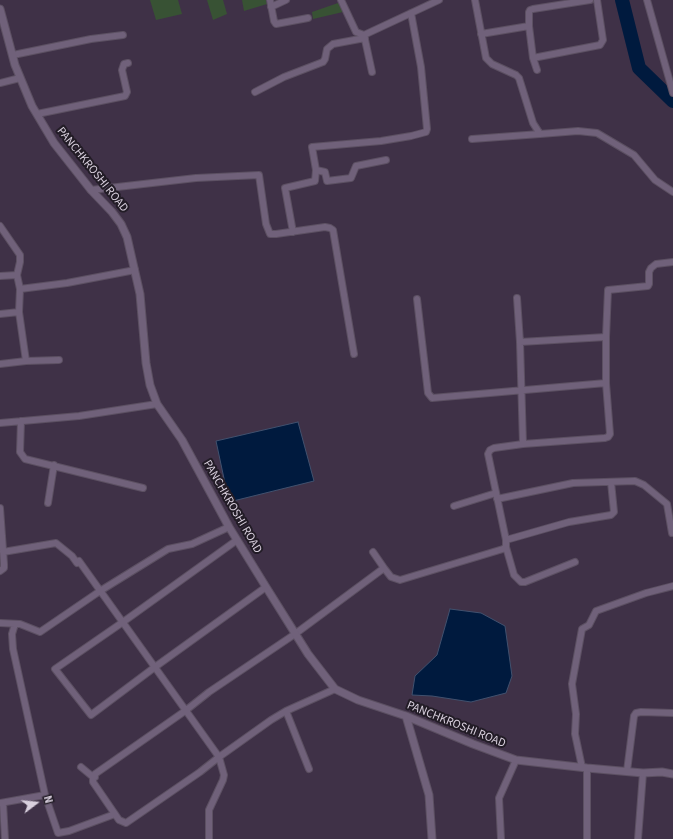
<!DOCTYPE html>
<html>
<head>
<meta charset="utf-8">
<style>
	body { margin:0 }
	#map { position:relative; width:673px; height:839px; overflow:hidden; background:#3f3147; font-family:"Source Sans 3",sans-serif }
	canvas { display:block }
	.north { position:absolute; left:16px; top:783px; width:40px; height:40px; -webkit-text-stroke:3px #221c26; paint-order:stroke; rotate:74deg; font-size:11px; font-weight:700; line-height:16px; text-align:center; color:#d9d0de }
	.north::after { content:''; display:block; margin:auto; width:14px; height:18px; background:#d9d0de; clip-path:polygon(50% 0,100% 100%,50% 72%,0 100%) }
</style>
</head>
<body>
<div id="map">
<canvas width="673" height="839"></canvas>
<div class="north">N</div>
</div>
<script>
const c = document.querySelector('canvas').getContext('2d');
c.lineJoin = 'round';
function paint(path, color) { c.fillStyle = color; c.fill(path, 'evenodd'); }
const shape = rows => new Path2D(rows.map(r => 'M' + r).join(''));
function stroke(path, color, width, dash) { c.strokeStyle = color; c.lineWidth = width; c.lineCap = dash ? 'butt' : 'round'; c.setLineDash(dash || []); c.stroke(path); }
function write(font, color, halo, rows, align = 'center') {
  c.font = font + ' "Source Sans 3",sans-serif'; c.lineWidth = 4; c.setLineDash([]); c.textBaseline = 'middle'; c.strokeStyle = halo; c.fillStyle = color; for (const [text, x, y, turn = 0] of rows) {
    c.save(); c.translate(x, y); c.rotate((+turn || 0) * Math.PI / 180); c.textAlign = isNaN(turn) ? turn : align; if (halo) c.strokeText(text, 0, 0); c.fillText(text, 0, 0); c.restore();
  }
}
const green = shape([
	[150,0,178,0,182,14,156,20],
	[207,0,223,0,227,14,213,20],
	[242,0,266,0,267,4,244,11],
	[338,3,343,12,313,19,312,12]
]);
const water = shape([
	[298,422,314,481,229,502,216,441,298,422],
	[450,609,481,613,505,626,512,676,506,693,471,702,432,696,412,695,415,676,437,655,450,609]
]);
const river = shape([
	[622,0,639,68,673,101]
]);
const minor = shape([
	[270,0,274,21,276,24,308,18],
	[341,0,356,32,364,35,439,0],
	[475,0,486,58,492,64,516,75,519,78,533,123,540,134,578,131,597,133,634,155,655,180,673,192],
	[647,0,673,93],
	[271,7,286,0],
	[529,26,533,58],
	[481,34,529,26,529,12,530,10,533,9,590,0],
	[364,35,372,72],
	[13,55,91,39,123,35],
	[537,70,533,58,600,45,603,40,597,0],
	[0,83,20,78],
	[255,92,284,77,323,62,325,59,327,49,333,44,365,38],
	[37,114,125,96,127,92,122,70,124,64,128,63],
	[472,139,540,134],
	[316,170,325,172,327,181,351,178,356,166,386,160],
	[91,190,196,178,259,175,266,224,270,234,276,234,325,227,330,228,333,230,354,354],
	[0,226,20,255,20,262,17,275,20,289,19,312,26,361],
	[293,232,285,188,315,181,316,170,312,147,381,141,411,136,426,132,427,129,421,67,411,13],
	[0,276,17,275],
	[20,289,67,283,135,270],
	[517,298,520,342],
	[417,299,428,393,432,398,606,383],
	[0,314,19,312],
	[0,364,26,361,59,360],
	[21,421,20,452,25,459,143,488],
	[0,423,79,416,157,404],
	[523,444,605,438,608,437,610,434,606,383,606,337],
	[497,499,573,483,635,481,644,485,667,504,672,533],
	[48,503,54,465],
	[454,506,496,493],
	[0,508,4,564,4,568,0,571],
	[237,540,123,622,55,669,91,715,155,667,266,587],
	[506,540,569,522,611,515,614,512,611,482],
	[506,547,514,575,521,582,525,582,575,562],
	[3,552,56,543,72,556,77,563],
	[373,552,384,568],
	[79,561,219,757,224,775,223,780,209,810,209,839],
	[0,623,20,624,40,632,100,591,168,549,192,544,229,527],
	[15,624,12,634,13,649,45,795],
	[335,689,286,711,271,720,219,757,200,772,126,823,119,820,93,782,93,777,95,774,185,711,209,692,295,634,384,568,391,577,400,580,503,549,506,547,506,540,488,454,490,450,494,448,523,444,520,342,606,337,608,290,648,286,649,284,649,272,651,268,656,264,673,262],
	[286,711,309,769],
	[81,767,93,777,95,777],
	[582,767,575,734,576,714,572,684,582,629,589,625,596,611,646,593,673,586],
	[627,771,634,716,636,713,641,712,673,713],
	[0,803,45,795,58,833,69,831,115,814],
	[3,803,5,839],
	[501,839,499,798,516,760],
	[587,839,587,768],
	[638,839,643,773]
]);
const tertiary = shape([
	[0,9,15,65,32,106,54,143,91,190,112,212,121,224,127,237,140,294,146,363,150,385,157,404,182,440,229,527,266,587,308,654,335,689,358,700,406,716,473,744,516,760,587,768,643,773,662,772,673,774],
	[406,716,429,795,432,839]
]);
const streetNames = [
	["PANCHKROSHI ROAD",92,170,51],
	["PANCHKROSHI ROAD",232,507,60],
	["PANCHKROSHI ROAD",456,725,22]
];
paint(green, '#385234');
paint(water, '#001a3e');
stroke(water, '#41516e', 1);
stroke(river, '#001a3e', 14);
stroke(minor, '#5c5062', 8);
stroke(tertiary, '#5c5062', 9);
stroke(minor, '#70617a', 6);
stroke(tertiary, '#70617a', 7);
write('12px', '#d9d0de', '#221c26', streetNames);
</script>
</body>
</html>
